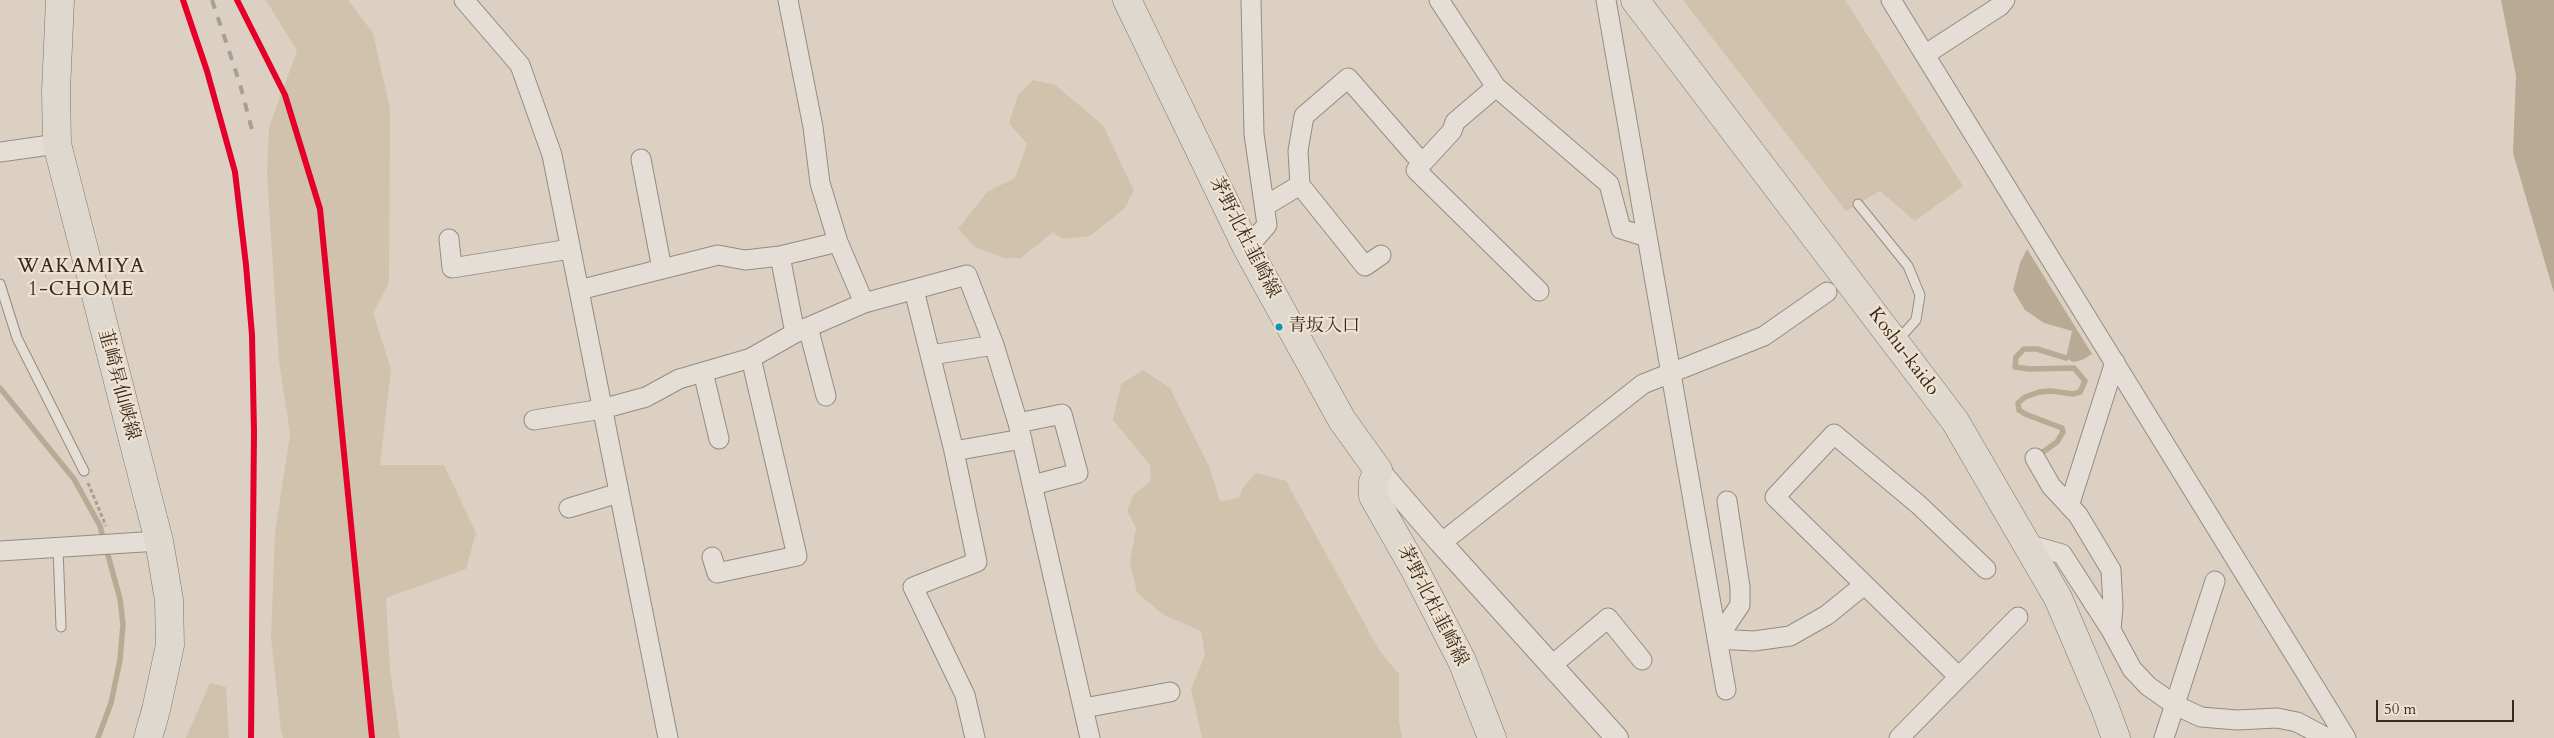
<!DOCTYPE html>
<html>
<head>
<meta charset="utf-8">
<style>
	body { margin:0 }
	#map { position:relative; width:2554px; height:738px; overflow:hidden; background:#dbd0c1; font-family:Cardo,serif }
	canvas { display:block }
	.scale { position:absolute; left:2376px; top:700px; width:138px; height:22px; box-sizing:border-box; border:2px solid #382b1e; border-top:0; padding-left:6px; font-size:15px; line-height:18px; white-space:nowrap; color:#382b1e; -webkit-text-stroke:4px #efe2d0; paint-order:stroke }
</style>
</head>
<body>
<div id="map">
<canvas width="2554" height="738"></canvas>
<div class="scale">50 m</div>
</div>
<script>
const c = document.querySelector('canvas').getContext('2d');
c.lineJoin = 'round';
function paint(path, color) { c.fillStyle = color; c.fill(path, 'evenodd'); }
const shape = rows => new Path2D(rows.map(r => 'M' + r).join(''));
function stroke(path, color, width, dash) { c.strokeStyle = color; c.lineWidth = width; c.lineCap = dash ? 'butt' : 'round'; c.setLineDash(dash || []); c.stroke(path); }
function write(font, color, halo, rows, align = 'center') {
  c.font = font + ' Cardo,"Noto Serif JP",serif'; c.lineWidth = 4.5; c.setLineDash([]); c.textBaseline = 'middle'; c.strokeStyle = halo; c.fillStyle = color; for (const [text, x, y, turn = 0] of rows) {
    c.save(); c.translate(x, y); c.rotate((+turn || 0) * Math.PI / 180); c.textAlign = isNaN(turn) ? turn : align; if (halo) c.strokeText(text, 0, 0); c.fillText(text, 0, 0); c.restore();
  }
}
const green = shape([
	[266,0,348,0,373,33,390,109,389,283,373,313,391,369,380,465,444,465,476,533,466,569,386,598,390,670,400,738,283,738,281,730,271,637,275,533,290,434,279,361,267,175,269,127,297,51],
	[1683,0,1845,0,1963,186,1915,221,1880,191,1846,211],
	[1033,80,1055,85,1103,125,1134,191,1124,209,1090,236,1063,239,1053,232,1021,258,1004,258,975,247,958,229,987,192,1015,178,1027,144,1009,123,1018,95],
	[1143,370,1170,388,1209,466,1220,501,1239,498,1242,489,1256,473,1286,481,1379,650,1399,674,1399,722,1402,738,1202,738,1191,689,1205,655,1201,631,1164,615,1137,593,1130,562,1136,528,1127,511,1134,494,1151,481,1150,465,1113,420,1121,384],
	[210,683,226,687,229,738,186,738]
]);
const water = shape([
	[2501,0,2554,0,2554,293,2513,153,2516,76],
	[2027,249,2092,354,2082,360,2073,362,2066,358,2072,331,2044,323,2025,310,2013,290,2020,263]
]);
const stream = shape([
	[0,388,74,479,100,526,120,599,123,624,120,660,111,703,98,738],
	[2036,457,2057,442,2063,432,2062,428,2025,414,2019,410,2018,403,2025,397,2039,392,2051,391,2073,394,2080,392,2085,381,2074,368,2029,369,2015,367,2016,357,2024,349,2037,349,2066,358]
]);
const path = shape([
	[88,483,106,526]
]);
const service = shape([
	[1858,204,1908,266,1920,295,1916,320,1897,341],
	[0,284,17,338,84,471],
	[58,549,61,627]
]);
const minor = shape([
	[464,0,520,65,552,155,668,738],
	[788,0,813,127,820,183,838,242,864,303],
	[1439,0,1496,87,1609,184,1621,229,1647,237],
	[1606,0,1726,690],
	[1891,0,2346,738],
	[1926,54,2000,6,2005,0],
	[1496,87,1455,122,1452,131,1416,170,1539,291],
	[0,152,57,144],
	[641,159,662,269],
	[1265,206,1300,185],
	[449,239,452,268,570,249],
	[1247,248,1267,225,1254,134,1251,0],
	[1381,255,1365,266,1300,185,1298,151,1304,116,1348,78,1422,163],
	[780,256,795,333],
	[579,290,718,255,745,260,780,256,838,242],
	[914,290,954,451,977,562,913,587,965,695,975,738],
	[808,327,826,396],
	[931,355,994,345],
	[703,372,719,439],
	[534,420,602,409,646,397,679,379,751,358,795,333,864,303,967,275,994,345,1018,423,1090,738],
	[1018,423,1062,414,1078,473,1033,485],
	[954,451,1022,439],
	[2035,458,2051,486,2078,515,2111,570,2113,607,2111,630,2132,669,2148,686,2175,705,2201,717,2237,720,2277,718,2297,722,2327,738],
	[2069,506,2115,362],
	[569,508,619,493],
	[1441,543,1643,384,1764,336,1827,292],
	[2027,544,2062,554,2111,630],
	[0,551,159,541],
	[712,557,717,573,797,556,751,358],
	[1717,639,1754,641,1790,636,1827,615,1864,585],
	[1717,639,1740,605,1740,587,1727,501],
	[1551,666,1608,618,1642,660],
	[1959,677,1775,497,1834,434,1919,505,1986,569],
	[1084,708,1170,692],
	[1899,738,2018,617],
	[2164,738,2215,581]
]);
const tertiary = shape([
	[1378,470,1441,543,1617,738]
]);
const primary = shape([
	[60,0,56,91,57,144,159,541,169,600,170,645,156,710,148,738],
	[1127,0,1247,248,1342,420,1378,470,1373,482,1373,496,1415,570,1462,661,1492,738]
]);
const trunk = shape([
	[1635,0,1955,421,2058,598,2105,708,2116,738]
]);
const rail = shape([
	[212,0,240,84,252,130]
]);
const rail1 = shape([
	[183,0,207,71,235,172,246,265,252,335,254,432,251,738],
	[237,0,285,95,320,209,372,738]
]);
const markers = [
	[1279,327,4.5,"#0896b4"]
];
const busNames = [
	["青坂入口",1288,327]
];
const streetNames = [
	["茅野北杜韮崎線",1244,238,63],
	["Koshu-kaido",1903,352,53],
	["韮崎昇仙峡線",118,385,75],
	["茅野北杜韮崎線",1432,606,63]
];
const neighbourhoodNames = [
	["WAKAMIYA",81,267],
	["1-CHOME",81,290]
];
paint(green, '#d1c2ad');
paint(water, '#b9aa95');
stroke(stream, '#b9aa95', 5.5);
stroke(service, '#948c82', 11);
stroke(minor, '#948c82', 21);
stroke(tertiary, '#948c82', 24);
stroke(primary, '#7d756c', 29);
stroke(trunk, '#7d756c', 29);
stroke(path, '#a6a099', 3, [4, 2.5]);
stroke(service, '#e4ded6', 9);
stroke(minor, '#e4ded6', 19);
stroke(tertiary, '#e4ded6', 22);
stroke(primary, '#ded8cf', 28);
stroke(trunk, '#ded8cf', 28);
stroke(rail, '#a6a099', 4, [9, 9]);
stroke(rail1, '#e4002b', 6);
for (const [x, y, r, color] of markers) { const dot = new Path2D(); dot.arc(x, y, r, 0, 2 * Math.PI); c.fillStyle = color; c.fill(dot); stroke(dot, '#efe2d0', 2); }
write('18px', '#382b1e', '#efe2d0', busNames, 'left');
write('19px', '#382b1e', '#efe2d0', streetNames);
c.letterSpacing = '1px';
write('20px', '#382b1e', '#efe2d0', neighbourhoodNames);
c.letterSpacing = '0px';
</script>
</body>
</html>
